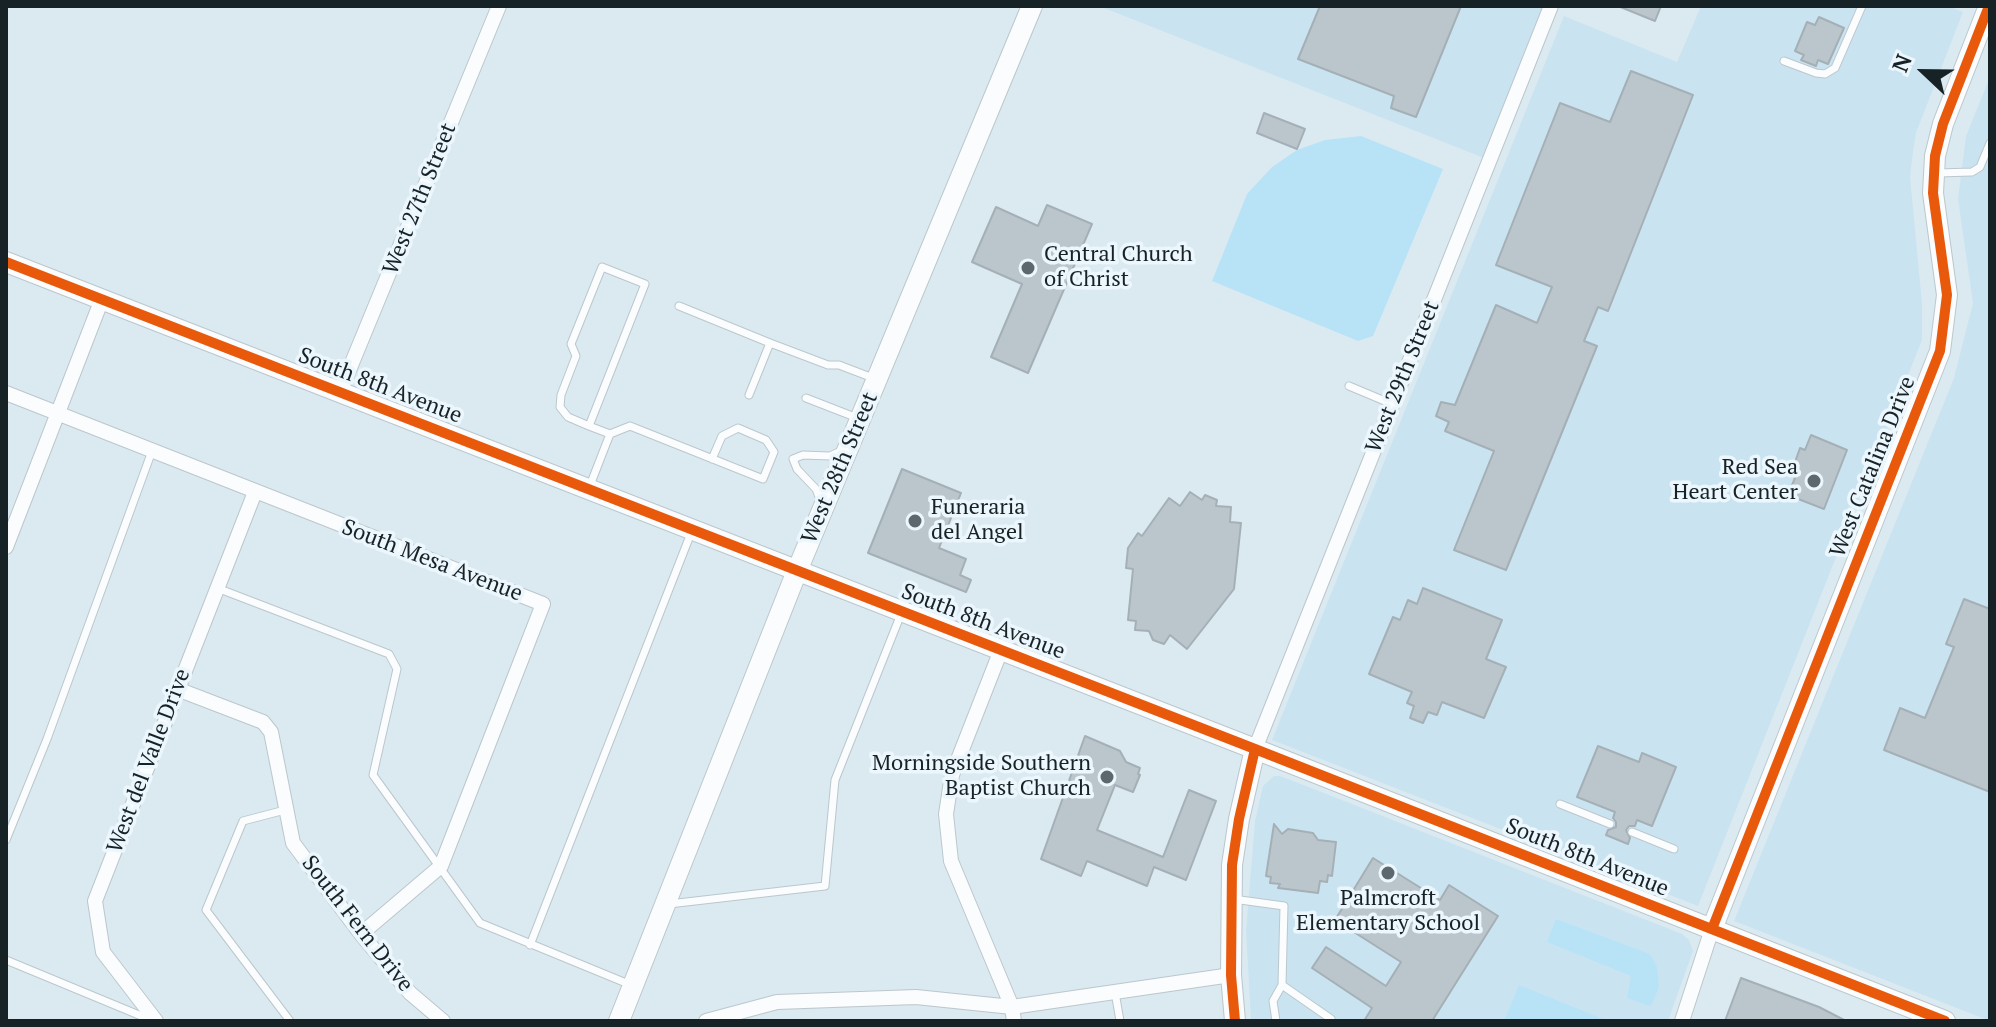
<!DOCTYPE html>
<html>
<head>
<meta charset="utf-8">
<style>
	body { margin:0 }
	#map { position:relative; width:1996px; height:1027px; overflow:hidden; background:#dbeaf1; font-family:"PT Serif",serif }
	canvas { display:block }
	.frame { position:absolute; inset:0; border:8px solid #172227; pointer-events:none }
	.north { position:absolute; left:1884px; top:32px; width:80px; height:80px; -webkit-text-stroke:6px #ecf7fd; paint-order:stroke; rotate:292deg; font-size:22px; font-weight:700; line-height:32px; text-align:center; color:#172227 }
	.north::after { content:''; display:block; margin:auto; width:28px; height:36px; background:#172227; clip-path:polygon(50% 0,100% 100%,50% 72%,0 100%) }
</style>
</head>
<body>
<div id="map">
<canvas width="1996" height="1027"></canvas>
<div class="frame"></div>
<div class="north">N</div>
</div>
<script>
const c = document.querySelector('canvas').getContext('2d');
c.lineJoin = 'round';
function paint(path, color) { c.fillStyle = color; c.fill(path, 'evenodd'); }
const shape = rows => new Path2D(rows.map(r => 'M' + r).join(''));
function stroke(path, color, width, dash) { c.strokeStyle = color; c.lineWidth = width; c.lineCap = dash ? 'butt' : 'round'; c.setLineDash(dash || []); c.stroke(path); }
function write(font, color, halo, rows, align = 'center') {
  c.font = font + ' "PT Serif",serif'; c.lineWidth = 7; c.setLineDash([]); c.textBaseline = 'middle'; c.strokeStyle = halo; c.fillStyle = color; for (const [text, x, y, turn = 0] of rows) {
    c.save(); c.translate(x, y); c.rotate((+turn || 0) * Math.PI / 180); c.textAlign = isNaN(turn) ? turn : align; if (halo) c.strokeText(text, 0, 0); c.fillText(text, 0, 0); c.restore();
  }
}
const built = shape([
	[1099,6,1552,6,1489,160],
	[1701,6,1948,6,1963,12,1916,133,1913,152,1910,177,1922,303,1922,340,1698,906,1272,740,1564,16,1677,62],
	[1990,77,1990,1021,1734,921,1954,378,1973,303,1958,199,1966,136],
	[1274,776,1280,776,1319,791,1682,934,1689,940,1693,951,1668,1021,1251,1021,1246,931,1255,821,1263,786]
]);
const green = shape([
	[1361,136,1443,169,1373,336,1358,341,1212,281,1247,194,1272,167,1297,150,1325,140],
	[1556,919,1650,954,1657,967,1659,987,1652,1004,1649,1006,1627,998,1631,976,1547,942],
	[1519,985,1581,1010,1608,1021,1504,1021]
]);
const building = shape([
	[1320,6,1461,6,1416,117,1391,108,1394,96,1298,59,1320,6],
	[1618,6,1661,6,1655,21,1618,6],
	[1819,17,1844,28,1828,64,1818,60,1816,66,1801,60,1804,55,1795,51,1807,22,1815,25,1819,17],
	[1631,71,1693,95,1608,311,1598,307,1584,341,1597,346,1506,570,1454,550,1494,451,1445,431,1449,422,1436,416,1441,402,1455,405,1496,305,1537,323,1552,287,1496,265,1560,103,1610,122,1631,71],
	[1264,113,1305,129,1297,149,1257,133,1264,113],
	[1047,205,1092,224,1028,373,991,357,1022,284,972,262,996,207,1038,226,1047,205],
	[1811,435,1847,450,1824,509,1788,495,1799,468,1794,465,1800,448,1805,450,1811,435],
	[902,469,961,493,939,548,966,559,960,575,971,580,966,592,868,553,902,469],
	[1190,492,1202,500,1205,495,1217,500,1216,506,1231,507,1230,522,1241,523,1234,589,1187,649,1170,635,1164,644,1153,640,1149,631,1135,630,1136,621,1128,620,1133,569,1126,568,1128,548,1138,533,1142,536,1169,498,1180,506,1190,492],
	[1423,588,1502,620,1486,659,1506,667,1484,718,1442,702,1437,715,1428,712,1423,723,1410,718,1414,706,1407,703,1412,692,1369,674,1393,617,1400,620,1408,600,1417,604,1423,588],
	[1964,599,1990,609,1990,792,1884,750,1900,708,1925,718,1954,647,1946,644,1964,599],
	[1085,736,1120,751,1126,762,1140,768,1138,774,1140,775,1133,792,1115,785,1097,830,1163,857,1189,790,1216,801,1186,880,1154,867,1147,886,1087,861,1081,876,1041,859,1085,736],
	[1598,746,1639,762,1642,753,1676,767,1652,826,1637,820,1635,826,1629,826,1626,830,1630,838,1628,844,1606,835,1608,830,1616,827,1616,822,1613,818,1615,812,1577,797,1598,746],
	[1274,824,1282,834,1288,829,1313,833,1318,840,1336,842,1332,876,1328,875,1327,882,1320,881,1318,893,1278,888,1280,884,1270,883,1271,877,1266,876,1274,824],
	[1373,858,1440,900,1449,885,1498,916,1432,1021,1364,1021,1372,1008,1312,968,1326,947,1386,986,1401,962,1335,920,1373,858],
	[1741,978,1819,1007,1846,1021,1725,1021,1741,978]
]);
const lane = shape([
	[1784,61,1816,73,1825,74,1835,68,1862,6],
	[1938,173,1972,172,1980,167,1990,143],
	[679,306,770,343,749,395],
	[770,343,828,365,839,365,873,378],
	[1349,386,1392,404],
	[806,398,860,419],
	[589,426,645,284,602,267,571,344,576,356,561,395,560,407,568,417,589,426,610,434,589,488],
	[610,434,630,426,763,479,774,452,766,440,738,428,722,436,712,459],
	[821,502,816,489,797,469,793,459,803,455,830,456,843,450],
	[217,588,389,654,397,669,373,775,480,923,631,985],
	[1560,804,1610,824],
	[285,810,243,821,206,910,290,1021],
	[1632,832,1674,849],
	[6,840,47,739,152,451],
	[1233,899,1284,906,1282,985,1273,1001,1276,1021],
	[669,904,825,886,835,780,901,614],
	[530,945,691,533],
	[6,960,151,1020],
	[1282,985,1331,1019,1330,1021],
	[1115,992,1120,1021]
]);
const street = shape([
	[340,392,499,6],
	[6,393,543,604,441,866,361,934],
	[6,547,102,299],
	[1001,650,952,775,946,814,951,861,1012,1007,1014,1021],
	[177,689,263,722,271,732,293,843,361,934,410,993,443,1021],
	[1255,749,1551,6],
	[156,1021,103,952,95,901,255,492],
	[706,1021,777,1002,916,997,1012,1007,1231,975],
	[1682,1021,1712,929]
]);
const secondary = shape([
	[6,262,1255,749,1945,1021],
	[1712,929,1940,351,1947,295,1933,193,1935,156,1943,124,1989,6],
	[619,1021,797,571,1032,6],
	[1235,1021,1231,975,1232,865,1239,819,1255,749]
]);
const cycleway = shape([
	[6,262,1255,749,1945,1021],
	[1712,929,1940,351,1947,295,1933,193,1935,156,1943,124,1989,6],
	[1235,1021,1231,975,1232,865,1239,819,1255,749]
]);
const markers = [
	[1028,268,8,"#5c686e"],
	[1814,481,8,"#5c686e"],
	[915,521,8,"#5c686e"],
	[1107,777,8,"#5c686e"],
	[1388,873,8,"#5c686e"]
];
const streetNames = [
	["West 27th Street",420,199,-68],
	["West 29th Street",1403,377,-68],
	["South 8th Avenue",380,386,21],
	["West Catalina Drive",1873,467,-68],
	["West 28th Street",840,468,-67],
	["South Mesa Avenue",432,561,21],
	["South 8th Avenue",983,622,21],
	["West del Valle Drive",149,761,-69],
	["South 8th Avenue",1587,858,22],
	["South Fern Drive",357,924,52]
];
const poiNames = [
	["Central Church",1044,255],
	["of Christ",1044,280],
	["Red Sea",1798,468,"right"],
	["Heart Center",1798,493,"right"],
	["Funeraria",931,508],
	["del Angel",931,533],
	["Morningside Southern",1091,764,"right"],
	["Baptist Church",1091,789,"right"],
	["Palmcroft",1388,899,"center"],
	["Elementary School",1388,924,"center"]
];
paint(built, '#c9e4f0');
paint(green, '#b8e3f7');
paint(building, '#bbc6cc');
stroke(building, '#a4b0b6', 2);
stroke(lane, '#bbc7cc', 9);
stroke(street, '#bbc7cc', 16);
stroke(secondary, '#bbc7cc', 22);
stroke(lane, '#fafcfd', 7);
stroke(street, '#fafcfd', 14);
stroke(secondary, '#fafcfd', 20);
stroke(cycleway, '#e8590c', 10);
for (const [x, y, r, color] of markers) { const dot = new Path2D(); dot.arc(x, y, r, 0, 2 * Math.PI); c.fillStyle = color; c.fill(dot); stroke(dot, '#ecf7fd', 3); }
write('22px', '#172227', '#ecf7fd', streetNames);
write('22px', '#172227', '#ecf7fd', poiNames, 'left');
</script>
</body>
</html>
